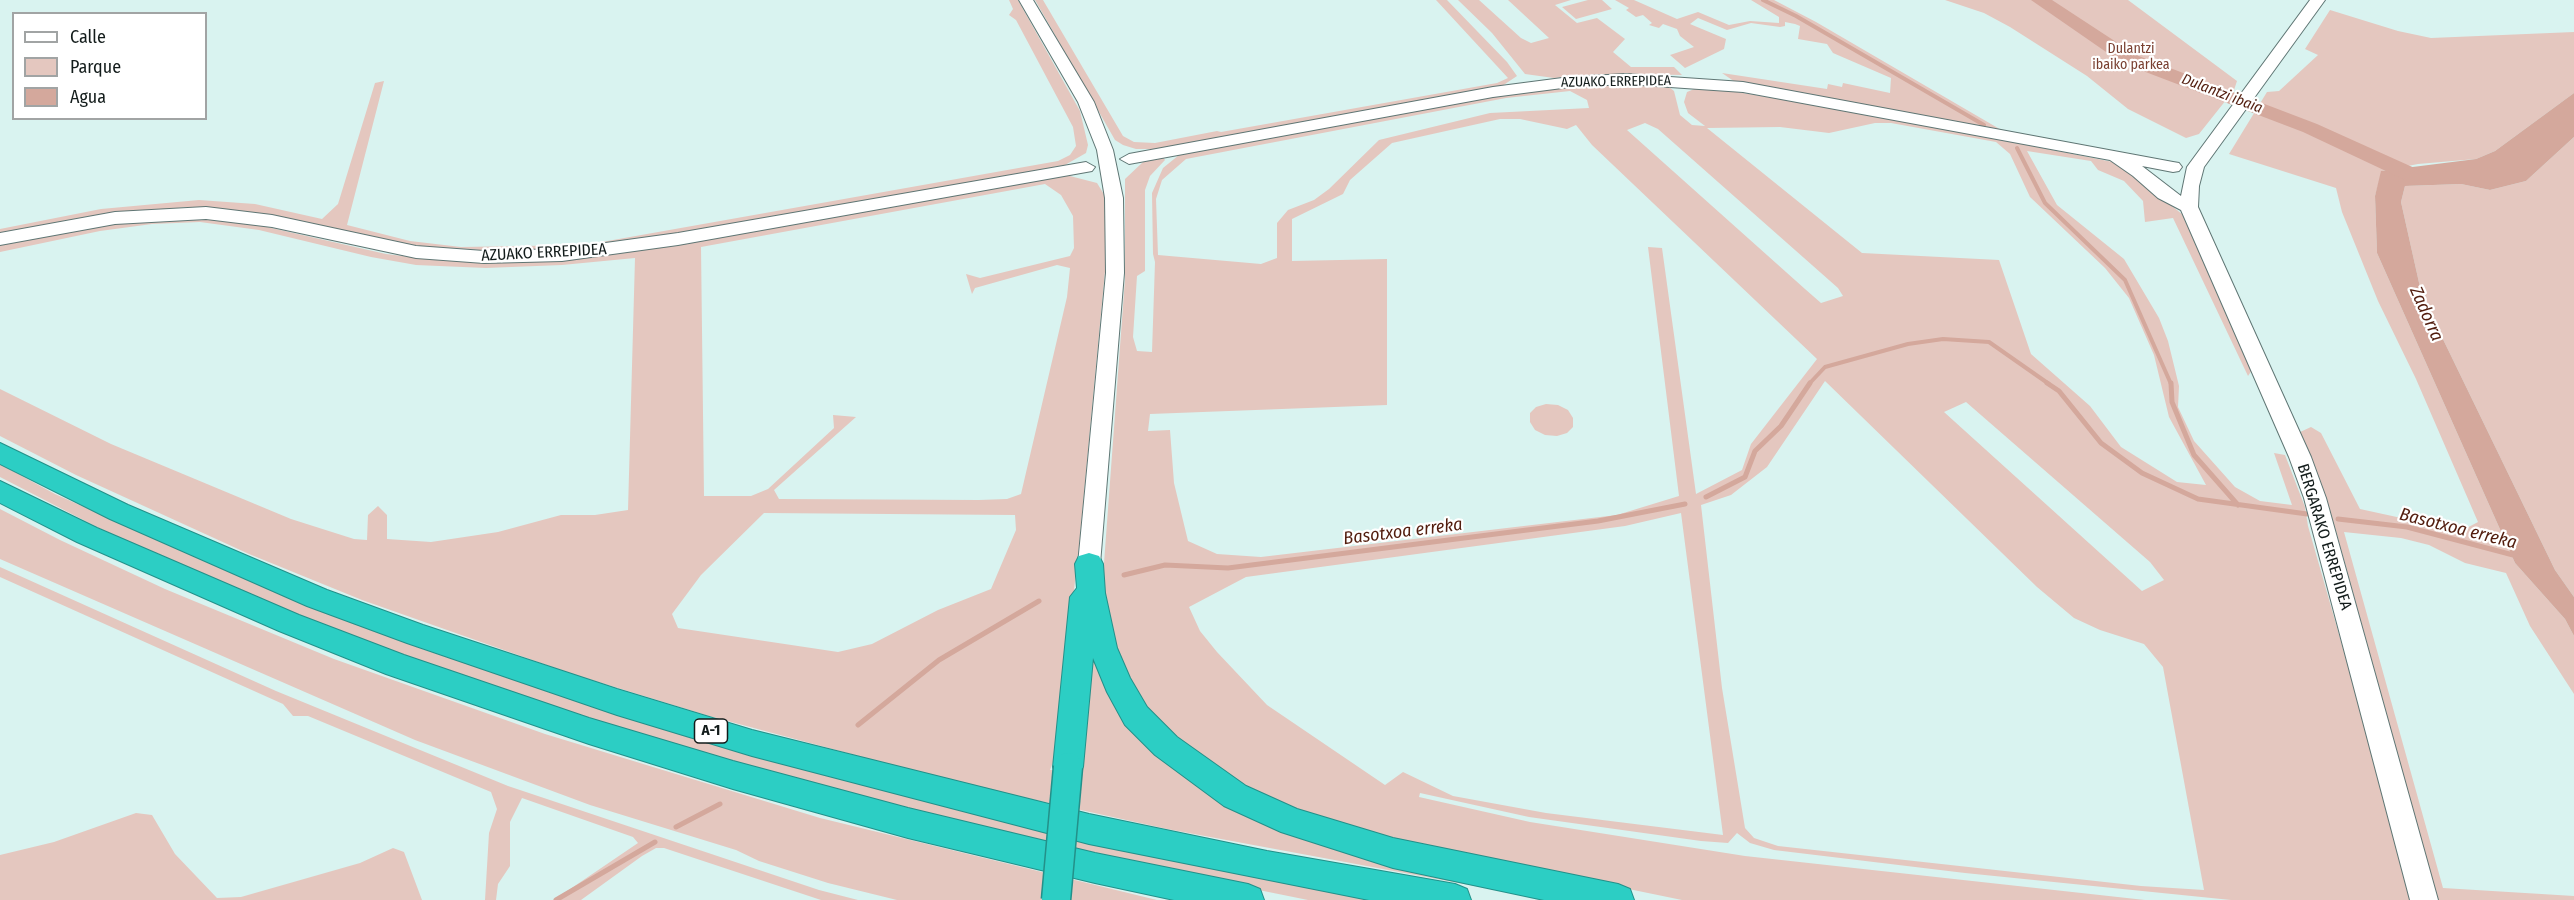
<!DOCTYPE html>
<html>
<head>
<meta charset="utf-8">
<style>
	body { margin:0 }
	#map { position:relative; width:2574px; height:900px; overflow:hidden; background:#d9f3f0; font-family:"Fira Sans Condensed",sans-serif }
	canvas { display:block }
	.legend { position:absolute; left:12px; top:12px; width:195px; height:108px; box-sizing:border-box; background:#fff; border:2px solid #a1a4a4; margin:0; padding:8px 10px; list-style:none; font-size:18px; color:#131c1b }
	.legend li { display:flex; align-items:center; gap:12px; height:30px }
	.legend b { width:30px; border:2px solid #a1a4a4 }
</style>
</head>
<body>
<div id="map">
<canvas width="2574" height="900"></canvas>
<ul class="legend">
<li><b style="height:8px;background:#fff"></b>Calle</li>
<li><b style="height:16px;background:#e4c7bf"></b>Parque</li>
<li><b style="height:16px;background:#d4a89c"></b>Agua</li>
</ul>
</div>
<script>
const c = document.querySelector('canvas').getContext('2d');
c.lineJoin = 'round';
function paint(path, color) { c.fillStyle = color; c.fill(path, 'evenodd'); }
const shape = rows => new Path2D(rows.map(r => 'M' + r).join(''));
function stroke(path, color, width, dash) { c.strokeStyle = color; c.lineWidth = width; c.lineCap = dash ? 'butt' : 'round'; c.setLineDash(dash || []); c.stroke(path); }
function write(font, color, halo, rows, align = 'center') {
  c.font = font + ' "Fira Sans Condensed",sans-serif'; c.lineWidth = 4.5; c.setLineDash([]); c.textBaseline = 'middle'; c.strokeStyle = halo; c.fillStyle = color; for (const [text, x, y, turn = 0] of rows) {
    c.save(); c.translate(x, y); c.rotate((+turn || 0) * Math.PI / 180); c.textAlign = isNaN(turn) ? turn : align; if (halo) c.strokeText(text, 0, 0); c.fillText(text, 0, 0); c.restore();
  }
}
const green = shape([
	[1009,0,1018,0,1080,111,1088,145,1086,153,1065,165,703,230,574,248,514,252,427,247,377,240,265,214,188,207,84,217,0,234,0,229,101,209,199,200,255,204,322,219,338,204,375,83,384,81,347,225,410,241,461,247,585,245,1058,161,1070,155,1076,146,1073,127,1016,20,1009,15,1013,9],
	[1035,0,1043,0,1123,136,1134,142,1155,143,1217,131,1221,132,1497,83,1508,78,1436,0,1447,0,1507,62,1517,76,1502,86,1154,149,1136,149,1123,145,1115,140],
	[1458,0,1479,0,1521,38,1531,43,1549,38,1508,0,1571,0,1555,5,1577,23,1597,18,1625,39,1613,52,1631,67,1674,67,1682,75,1628,74,1554,78,1525,74,1492,33],
	[1588,0,1602,0,1612,9,1576,19,1562,7],
	[1615,0,1634,0,1677,19,1698,12,1729,25,1750,21,1779,23,1779,17,1751,0,1774,0,1816,22,2003,131,1735,82,1722,73,1827,89,1828,84,1842,87,1843,83,1890,93,1891,78,1833,53,1827,44,1798,39,1800,26,1795,24,1785,22,1785,26,1780,27,1751,23,1727,30,1698,18,1690,24,1726,39,1724,49,1685,68,1670,55,1694,47,1680,36,1677,29,1663,24,1659,28,1649,25,1652,23,1643,15,1636,17,1626,10,1629,8],
	[1945,0,2128,0,2237,81,2234,90,2199,134,2186,138,2128,109,2087,76,2010,27,1984,13],
	[2330,10,2398,31,2431,38,2574,32,2574,93,2495,151,2476,159,2418,164,2382,171,2375,196,2377,253,2515,563,2565,619,2574,636,2574,694,2530,626,2506,573,2465,563,2429,545,2401,538,2344,532,2443,888,2574,896,2574,900,2438,900,2336,531,2298,433,2311,427,2321,433,2360,509,2461,531,2478,522,2416,379,2378,301,2342,212,2336,188,2229,154,2267,92,2279,91,2318,55,2305,49],
	[1650,83,1669,87,1674,91,1680,115,1692,125,1705,126,1688,113,1684,102,1687,92,1699,87,1713,88,1871,114,2118,163,2182,214,2252,370,2248,376,2173,218,2145,222,2143,201,2124,181,2098,170,2091,161,2027,151,2057,205,2124,259,2159,318,2168,341,2179,386,2178,407,2194,441,2235,487,2260,501,2292,505,2274,453,2285,455,2305,507,2308,526,2380,778,2410,900,2231,900,1965,873,1774,850,1750,843,1737,833,1728,843,1701,841,1529,817,1420,793,1419,797,1530,822,1745,856,2145,900,1682,900,1415,845,1278,804,1220,773,1176,741,1146,708,1124,670,1109,629,1102,590,1125,279,1125,179,1143,162,1163,157,1165,160,1150,176,1145,190,1145,271,1137,276,1133,337,1137,351,1152,352,1155,262,1153,254,1152,193,1163,168,1179,155,1487,97,1570,86],
	[1570,91,1587,100,1589,108,1490,113,1379,140,1329,189,1314,200,1288,210,1277,223,1277,258,1261,264,1158,255,1156,199,1162,180,1186,159,1506,98],
	[1500,119,1520,119,1567,129,1576,125,1592,145,1817,359,1751,444,1742,470,1696,494,1662,248,1648,247,1679,496,1617,515,1261,557,1217,554,1188,541,1174,483,1170,430,1148,431,1150,414,1387,405,1387,259,1292,261,1292,219,1343,194,1350,180,1392,143],
	[1645,123,1658,129,1838,288,1843,296,1821,303,1805,289,1627,130],
	[1875,123,1891,123,1996,142,2010,154,2030,197,2105,268,2129,298,2154,355,2169,417,2206,485,2177,482,2121,447,2090,406,2031,354,1999,260,1862,253,1707,128,1780,127,1829,133],
	[1825,381,2037,587,2074,618,2100,630,2144,644,2163,667,2204,890,2141,886,1778,846,1754,838,1745,828,1722,688,1701,505,1731,495,1767,467],
	[1966,402,2150,562,2164,580,2142,591,1944,412],
	[1681,513,1723,835,1546,813,1453,796,1403,772,1385,785,1267,705,1217,652,1200,631,1189,607,1246,577,1625,526],
	[2574,137,2574,597,2555,570,2422,296,2401,202,2405,186,2461,184,2490,190,2526,181],
	[1066,175,1097,183,1105,196,1106,261,1079,546,1055,757,1050,770,1080,771,1090,634,1206,788,1518,894,1167,829,963,784,709,716,569,673,362,600,249,554,76,475,0,436,0,389,111,444,291,519,354,539,367,540,368,515,378,506,387,515,387,539,431,542,498,532,561,515,595,515,628,510,635,258,562,265,486,268,416,265,371,257,259,230,200,222,152,224,100,231,0,252,0,244,130,220,214,218,254,224,386,254,436,260,494,263,559,261,693,242],
	[1045,184,1061,195,1073,216,1074,248,1070,256,980,278,966,274,972,294,975,288,1057,265,1070,268,1067,297,1021,494,1007,499,979,500,779,499,774,490,856,417,833,415,834,428,768,489,751,496,704,496,701,247],
	[764,513,1015,515,1016,530,991,589,938,610,872,644,838,652,678,628,672,614,701,575],
	[1546,404,1558,405,1568,410,1573,418,1573,427,1567,433,1557,436,1545,435,1535,430,1530,422,1530,413,1536,407],
	[0,464,55,494,291,599,425,650,602,708,1383,900,1308,900,1160,870,930,816,754,769,495,690,362,641,205,576,97,527,0,477],
	[0,509,60,540,165,589,334,659,545,734,820,818,1157,900,897,900,828,883,759,861,736,850,590,805,415,740,0,559],
	[0,567,276,691,508,786,819,890,858,900,821,900,664,848,656,848,642,856,581,900,554,900,638,843,633,837,522,798,510,822,510,866,498,884,496,900,485,900,489,833,497,809,491,792,308,716,293,716,283,704,0,577],
	[136,813,152,815,175,854,217,898,241,897,360,863,393,848,404,852,422,900,0,900,0,855,54,842]
]);
const water = shape([
	[2574,93,2574,137,2526,181,2490,190,2461,184,2405,186,2401,202,2422,296,2555,570,2574,597,2574,636,2565,619,2515,563,2377,253,2375,196,2381,171,2476,159,2495,151]
]);
const streamFar1 = shape([
	[1763,0,1796,16,1984,125],
	[2017,148,2045,203,2125,280,2171,384],
	[1809,384,1825,367,1908,344,1943,339,1989,342,2049,384]
]);
const stream = shape([
	[2047,383,2059,391,2101,443,2142,473,2198,499,2307,514],
	[2171,383,2172,402,2194,455,2238,505],
	[1706,497,1745,477,1755,451,1781,426,1810,383],
	[2338,519,2407,527,2517,556],
	[1124,575,1165,565,1228,568,1598,521,1685,504],
	[858,725,939,660,1039,601],
	[676,827,720,804],
	[556,900,655,842]
]);
const river = shape([
	[2031,0,2052,0,2136,55,2317,124,2419,170,2422,175,2419,180,2412,181,2405,180,2303,132,2122,63,2031,0]
]);
const secondary = shape([
	[1019,0,1033,0,1094,102,1113,150,1123,198,1124,273,1100,564,1097,570,1089,573,1081,570,1078,564,1106,273,1105,198,1097,150,1078,102,1019,0],
	[2310,0,2325,0,2204,167,2199,186,2198,207,2311,457,2326,498,2438,900,2410,900,2304,498,2289,457,2181,210,2158,198,2133,176,2110,160,1743,92,1626,84,1570,87,1493,97,1129,164,1120,159,1129,154,1493,87,1570,77,1626,74,1743,82,2173,162,2179,163,2182,167,2179,171,2173,172,2142,166,2181,196,2187,167,2310,0],
	[1086,162,1095,167,1092,171,678,245,562,261,484,263,416,258,272,227,206,219,115,224,0,245,0,233,115,212,206,207,272,215,416,246,484,251,562,249,678,233,1086,162]
]);
const highway = shape([
	[0,443,128,505,327,590,423,625,617,689,752,730,1089,814,1267,851,1455,884,1467,889,1471,900,1369,900,1089,844,752,756,617,715,407,643,307,606,110,519,0,464,0,443],
	[0,481,97,528,299,615,404,655,589,718,733,761,908,808,1095,853,1248,884,1260,889,1264,900,1174,900,1095,883,908,838,733,789,589,744,386,674,279,631,77,542,0,503,0,481],
	[1089,553,1099,556,1103,564,1105,593,1117,648,1130,678,1147,707,1177,737,1246,786,1297,809,1393,838,1618,884,1630,889,1634,900,1544,900,1393,868,1281,832,1224,806,1155,755,1125,725,1107,692,1093,658,1083,767,1079,777,1068,781,1057,777,1053,767,1070,597,1077,588,1075,564,1079,556,1089,553]
]);
const highwayBridge = shape([
	[1056,900,1068,767]
]);
const farParknames = [
	["Dulantzi",2131,49],
	["ibaiko parkea",2131,65]
];
const farStreetnames = [
	["AZUAKO ERREPIDEA",1616,82,-1]
];
const farWaternames = [
	["Dulantzi ibaia",2222,94,21]
];
const shields = [
	[711,731,33]
];
const shieldNames = [
	["A-1",711,731]
];
const streetNames = [
	["AZUAKO ERREPIDEA",544,253,-3],
	["BERGARAKO ERREPIDEA",2324,537,73]
];
const waterNames = [
	["Zadorra",2426,314,66],
	["Basotxoa erreka",2458,529,14],
	["Basotxoa erreka",1403,532,-7]
];
paint(green, '#e4c7bf');
paint(water, '#d4a89c');
stroke(streamFar1, '#d4a89c', 4);
stroke(stream, '#d4a89c', 5);
paint(river, '#d4a89c');
stroke(secondary, '#5f7674', 2);
stroke(highway, '#239089', 2);
paint(secondary, '#fff');
paint(highway, '#2ccec4');
stroke(highwayBridge, '#239089', 31, []);
stroke(highwayBridge, '#2ccec4', 28);
write('14px', '#793f30', '#fff', farParknames);
write('14px', '#131c1b', '#fff', farStreetnames);
write('italic 15px', '#521d0e', '#fff', farWaternames);
for (const [x, y, w] of shields) { const box = new Path2D(); box.roundRect(x - w / 2, y - 12, w, 24, 4.5); c.fillStyle = '#fff'; c.fill(box); stroke(box, '#131c1b', 1.5); }
write('bold 15px', '#131c1b', null, shieldNames);
write('16px', '#131c1b', '#fff', streetNames);
write('italic 18px', '#521d0e', '#fff', waterNames);
</script>
</body>
</html>
